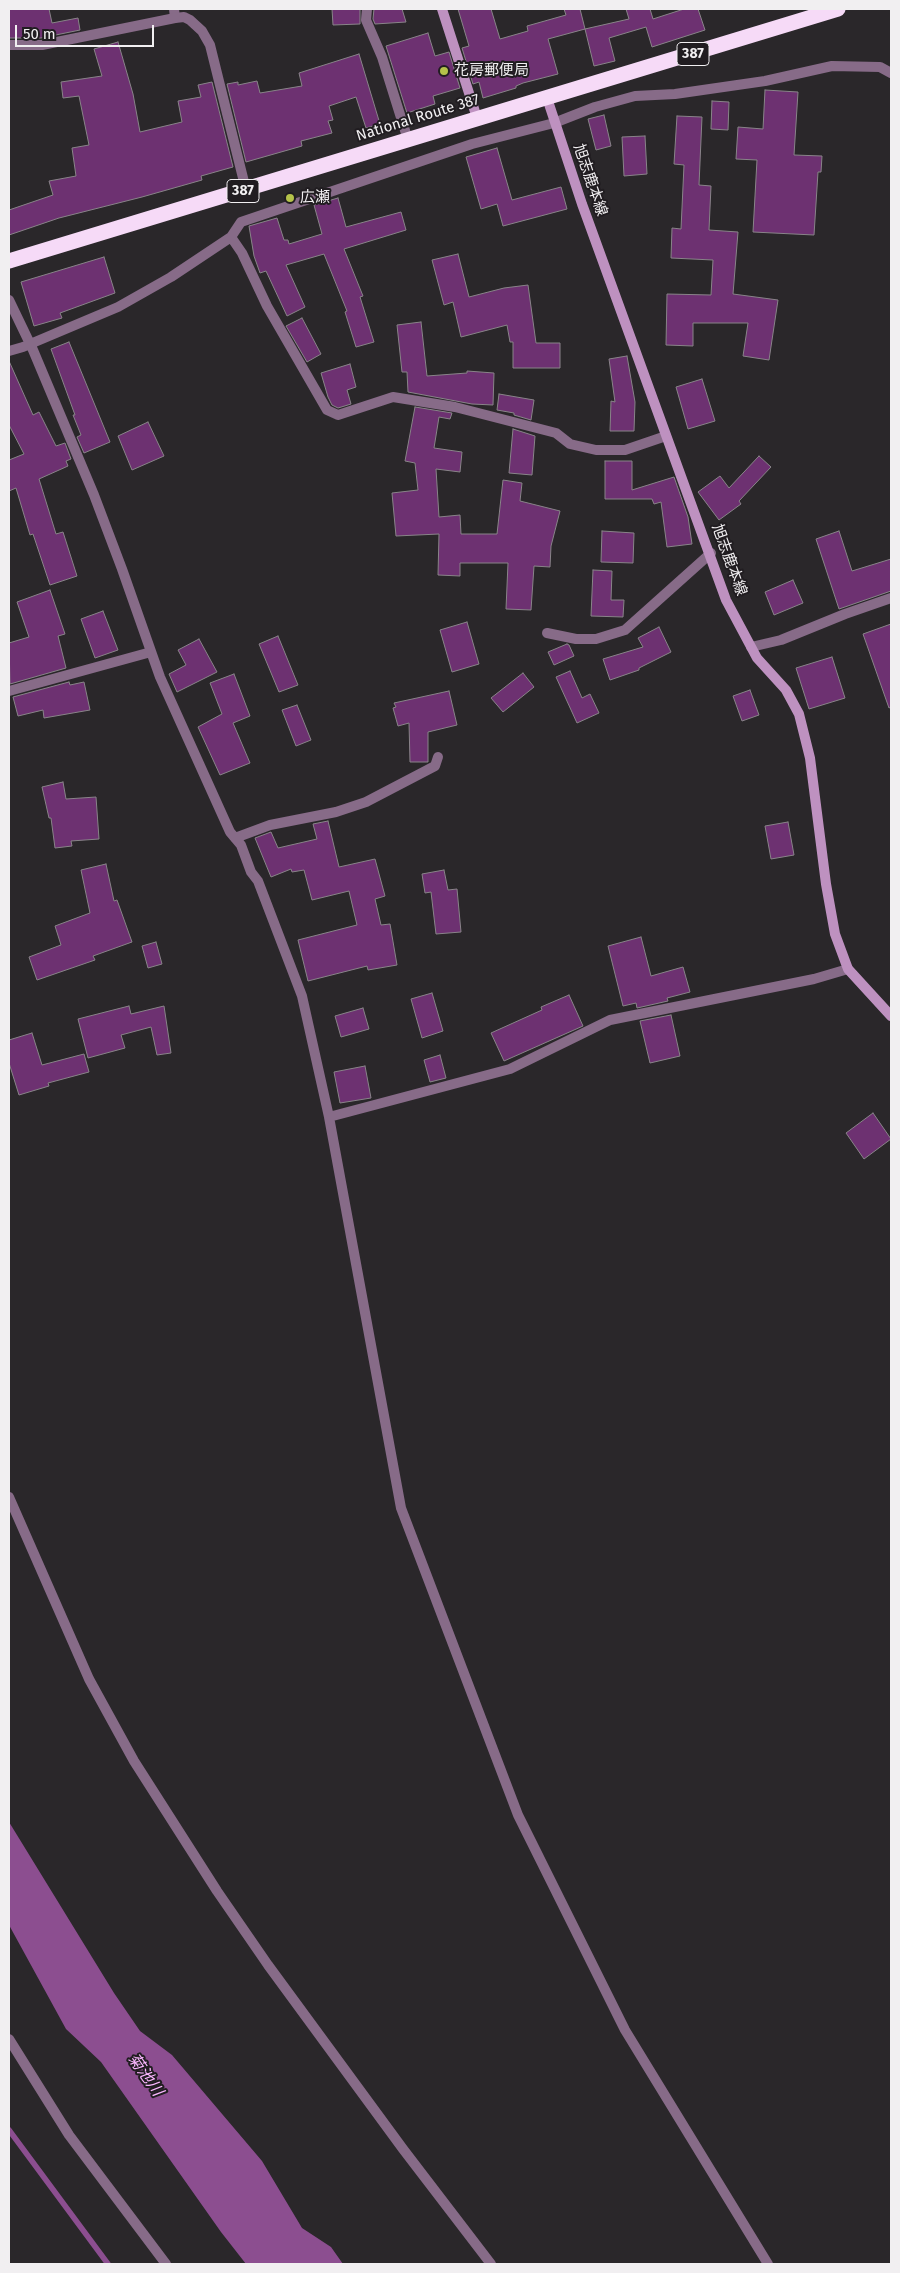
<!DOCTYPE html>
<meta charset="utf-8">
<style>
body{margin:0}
#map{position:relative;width:900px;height:2273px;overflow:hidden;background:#2a272a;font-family:"Fira Sans",sans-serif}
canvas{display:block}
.frame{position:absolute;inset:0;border:10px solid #f1eff1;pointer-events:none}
.scale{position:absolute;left:15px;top:25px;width:139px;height:22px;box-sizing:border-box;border:2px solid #f1eff1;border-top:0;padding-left:6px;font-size:15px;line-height:18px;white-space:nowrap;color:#f1eff1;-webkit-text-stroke:4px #211d21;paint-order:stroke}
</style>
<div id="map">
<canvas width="900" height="2273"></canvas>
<div class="frame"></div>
<div class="scale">50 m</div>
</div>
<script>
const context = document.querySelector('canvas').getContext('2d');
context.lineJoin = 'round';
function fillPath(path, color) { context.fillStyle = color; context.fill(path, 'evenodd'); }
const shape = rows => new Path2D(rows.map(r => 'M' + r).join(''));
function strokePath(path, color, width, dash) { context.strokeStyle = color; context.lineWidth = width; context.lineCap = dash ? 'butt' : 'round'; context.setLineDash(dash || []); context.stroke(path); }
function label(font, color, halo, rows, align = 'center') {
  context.font = font + ' "Fira Sans","Noto Sans JP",sans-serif'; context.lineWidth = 4; context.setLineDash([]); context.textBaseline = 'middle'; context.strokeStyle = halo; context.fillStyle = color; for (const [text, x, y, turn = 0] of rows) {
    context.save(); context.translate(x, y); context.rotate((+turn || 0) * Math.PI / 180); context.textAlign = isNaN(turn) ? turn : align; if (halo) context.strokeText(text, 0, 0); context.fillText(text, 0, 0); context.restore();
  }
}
fillPath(shape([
 [9,1822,114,1993,140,2031,172,2055,262,2161,302,2228,331,2247,343,2264,246,2264,221,2232,101,2062,66,2029,9,1925]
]), '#8c4e90');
strokePath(shape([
 [9,2130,108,2264]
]), '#8c4e90', 5.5);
const building = shape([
 [9,9,49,9,52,23,78,18,80,30,41,38,9,38,9,9],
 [332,9,360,9,360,24,333,25,332,9],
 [374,9,402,9,406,22,375,24,373,19,374,9],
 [458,9,491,9,500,39,528,31,527,26,566,15,564,9,580,9,585,29,548,39,558,74,523,83,516,86,516,88,483,98,479,82,473,84,462,48,469,46,458,9],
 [626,9,650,9,653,19,684,9,698,9,705,30,652,47,646,27,609,38,615,61,594,66,585,29,629,19,626,9],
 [428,33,435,56,449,52,460,88,433,96,435,104,407,113,386,46,428,33],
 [118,42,133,94,140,132,182,122,178,101,201,97,198,85,212,82,233,167,201,176,202,180,142,197,59,218,9,235,9,210,53,195,49,181,76,176,72,148,89,145,79,96,63,98,61,82,102,76,94,49,118,42],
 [359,54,380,124,366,128,356,97,329,106,333,120,328,121,332,133,301,141,302,146,246,162,227,84,238,82,238,85,257,81,260,93,302,86,299,73,359,54],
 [765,90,798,92,794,155,822,156,821,172,818,172,814,235,753,232,757,160,736,159,738,127,763,129,765,90],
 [712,101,729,102,728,130,711,129,712,101],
 [604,115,611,146,596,150,588,119,604,115],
 [677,116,702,117,699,185,711,186,709,230,738,232,733,294,778,300,769,360,743,356,748,323,693,323,693,346,666,345,667,294,711,295,713,260,671,258,672,228,681,229,684,165,674,164,677,116],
 [645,136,647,174,624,176,622,137,645,136],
 [497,148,512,200,561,187,567,209,503,226,497,204,481,209,466,157,497,148],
 [338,198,346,227,401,212,406,230,344,249,363,296,360,297,374,342,356,347,345,312,347,311,324,254,286,265,305,307,287,316,266,271,260,273,254,256,249,226,277,218,284,240,288,240,289,244,322,234,314,205,338,198],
 [458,254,469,297,504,288,528,285,536,343,560,343,560,368,513,368,513,342,510,342,507,325,461,337,453,302,444,305,432,260,458,254],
 [104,257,115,293,60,313,62,318,34,326,21,282,104,257],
 [302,318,321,354,307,362,286,326,302,318],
 [421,322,427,376,467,373,467,371,494,373,493,405,472,404,408,392,407,372,402,372,397,325,421,322],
 [69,342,110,442,84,453,77,437,81,435,73,415,75,415,51,349,69,342],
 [627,356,635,402,634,431,610,431,611,401,615,402,609,359,627,356],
 [9,361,33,415,39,412,56,446,65,443,71,459,66,461,68,466,39,479,56,534,63,532,77,576,50,585,33,534,30,535,16,488,9,491,9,460,24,454,9,425,9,361],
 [350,364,356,387,347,390,351,404,338,408,332,405,328,397,321,373,350,364],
 [702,379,715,421,688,429,676,387,702,379],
 [499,394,534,400,531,420,514,415,514,413,497,410,499,394],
 [415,407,452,413,450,419,439,417,434,448,462,452,460,472,436,469,439,517,460,515,461,534,497,534,503,480,522,483,520,501,560,511,551,546,550,567,534,566,531,610,506,609,508,563,460,563,460,576,438,575,439,534,396,536,392,493,418,490,415,463,405,461,415,407],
 [148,422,164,456,132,470,118,436,148,422],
 [513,429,535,436,532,475,509,473,513,429],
 [759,456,771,467,739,501,741,504,719,520,698,492,720,476,729,488,759,456],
 [605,461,632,461,632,490,674,477,688,517,692,544,667,547,661,502,654,504,652,499,605,499,605,461],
 [602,531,634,533,633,563,601,562,602,531],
 [839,531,852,571,891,559,891,591,839,609,816,539,839,531],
 [593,570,612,571,611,600,624,600,623,617,591,616,593,570],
 [793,580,803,603,774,615,765,592,793,580],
 [50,590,65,634,58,636,66,668,10,684,9,643,29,637,17,602,50,590],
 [103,611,118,650,95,658,81,619,103,611],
 [467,622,479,664,452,672,440,630,467,622],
 [891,624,891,707,889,708,863,634,891,624],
 [659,627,671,652,639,668,639,670,610,680,603,659,643,647,638,638,659,627],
 [278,636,298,685,279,692,259,644,278,636],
 [199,639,217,672,177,692,169,674,186,665,178,650,199,639],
 [567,644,569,645,574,656,554,665,548,652,567,644],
 [832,657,845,698,809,709,796,668,832,657],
 [570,671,582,698,590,694,599,713,577,723,556,677,570,671],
 [523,673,534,687,503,712,491,698,523,673],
 [234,674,250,716,233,723,250,763,220,775,198,727,222,714,210,683,234,674],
 [69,682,70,685,84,682,90,710,44,718,43,710,18,716,13,697,69,682],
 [750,690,759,715,742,721,733,696,750,690],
 [449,691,457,725,428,732,428,762,410,762,409,723,398,726,393,708,396,707,394,703,449,691],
 [297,705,311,740,296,746,282,710,297,705],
 [63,782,66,799,96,797,99,839,71,841,72,846,55,848,51,818,49,818,42,787,63,782],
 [328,821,339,867,375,859,385,896,375,899,381,925,390,924,397,965,368,970,367,966,308,981,298,940,357,925,349,891,312,900,304,870,292,872,291,869,271,877,255,838,271,832,278,848,317,839,313,824,328,821],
 [788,822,794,855,771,859,765,826,788,822],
 [106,864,114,901,117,900,132,942,93,956,95,960,37,980,29,957,61,945,55,926,90,913,81,870,106,864],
 [444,870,448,890,457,889,461,932,436,934,431,892,425,893,422,874,444,870],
 [641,937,651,976,683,967,690,992,667,998,668,1001,637,1008,636,1003,623,1006,608,946,641,937],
 [156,942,162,964,148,968,142,946,156,942],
 [432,993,443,1031,422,1038,411,999,432,993],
 [569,995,583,1026,504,1061,491,1033,542,1010,541,1007,569,995],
 [129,1006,131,1014,164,1006,171,1053,157,1055,151,1027,121,1035,125,1048,88,1058,78,1019,129,1006],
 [363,1008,369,1029,341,1037,335,1016,363,1008],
 [671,1015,680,1056,650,1063,640,1021,671,1015],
 [32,1033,42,1065,84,1054,89,1072,48,1083,49,1086,19,1095,9,1063,9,1040,32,1033],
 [440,1055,446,1078,430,1082,424,1060,440,1055],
 [365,1066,371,1098,340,1103,334,1072,365,1066],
 [873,1113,891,1139,864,1159,846,1133,873,1113]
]);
fillPath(building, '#6d3171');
strokePath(building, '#898489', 1);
strokePath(shape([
 [174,9,175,18],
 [367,9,366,20,382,57,408,140]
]), '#876b88', 10);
strokePath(shape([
 [9,45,42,45,175,18,184,17,190,20,202,31,210,45,246,190],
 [231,237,242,253,267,306,327,410,338,415,393,397,455,407,556,433,570,444,596,450,625,450,666,436],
 [9,300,33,350,94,495,122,569,160,677,230,832,241,845,251,872,258,881,302,996,329,1117,510,1069,610,1020,814,979,848,969],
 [9,351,23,347,118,307,171,277,231,237,241,222,472,144,554,123,595,107,635,96,675,94,765,81,832,66,880,67,891,73],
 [547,633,576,639,596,639,625,630,711,553],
 [751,647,781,640,845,614,891,598],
 [9,691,151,652],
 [235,838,270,825,336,812,366,802,435,766,438,757],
 [329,1117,401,1508,518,1815,625,2030,768,2264],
 [9,1497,89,1679,134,1761,217,1891,268,1965,403,2149,491,2264],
 [9,2039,69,2135,166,2264]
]), '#876b88', 10);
strokePath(shape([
 [442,9,477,118],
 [547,98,582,204,726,600,757,658,786,690,799,714,810,758,826,884,835,934,848,969,891,1016]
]), '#be91c0', 10);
strokePath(shape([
 [9,261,838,9]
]), '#f6daf7', 15);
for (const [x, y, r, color] of [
 [444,71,5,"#b5c24a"],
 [290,198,5,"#b5c24a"]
]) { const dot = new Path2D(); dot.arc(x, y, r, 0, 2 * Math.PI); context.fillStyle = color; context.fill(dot); strokePath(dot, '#211d21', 2); }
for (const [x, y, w] of [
 [693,54,32],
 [243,191,32]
]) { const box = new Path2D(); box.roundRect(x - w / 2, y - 11.5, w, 23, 4); context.fillStyle = '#211d21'; context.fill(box); strokePath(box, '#f1eff1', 1); }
label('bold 14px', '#f1eff1', null, [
 ["387",693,54],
 ["387",243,191]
]);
label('15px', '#f1eff1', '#211d21', [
 ["花房郵便局",454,71],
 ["広瀬",300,198]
], 'left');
label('15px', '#f1eff1', '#211d21', [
 ["National Route 387",418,118,-17],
 ["旭志鹿本線",590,180,71],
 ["旭志鹿本線",729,560,70]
]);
label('italic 16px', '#fab6fe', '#211d21', [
 ["菊池川",145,2075,55]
]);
</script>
